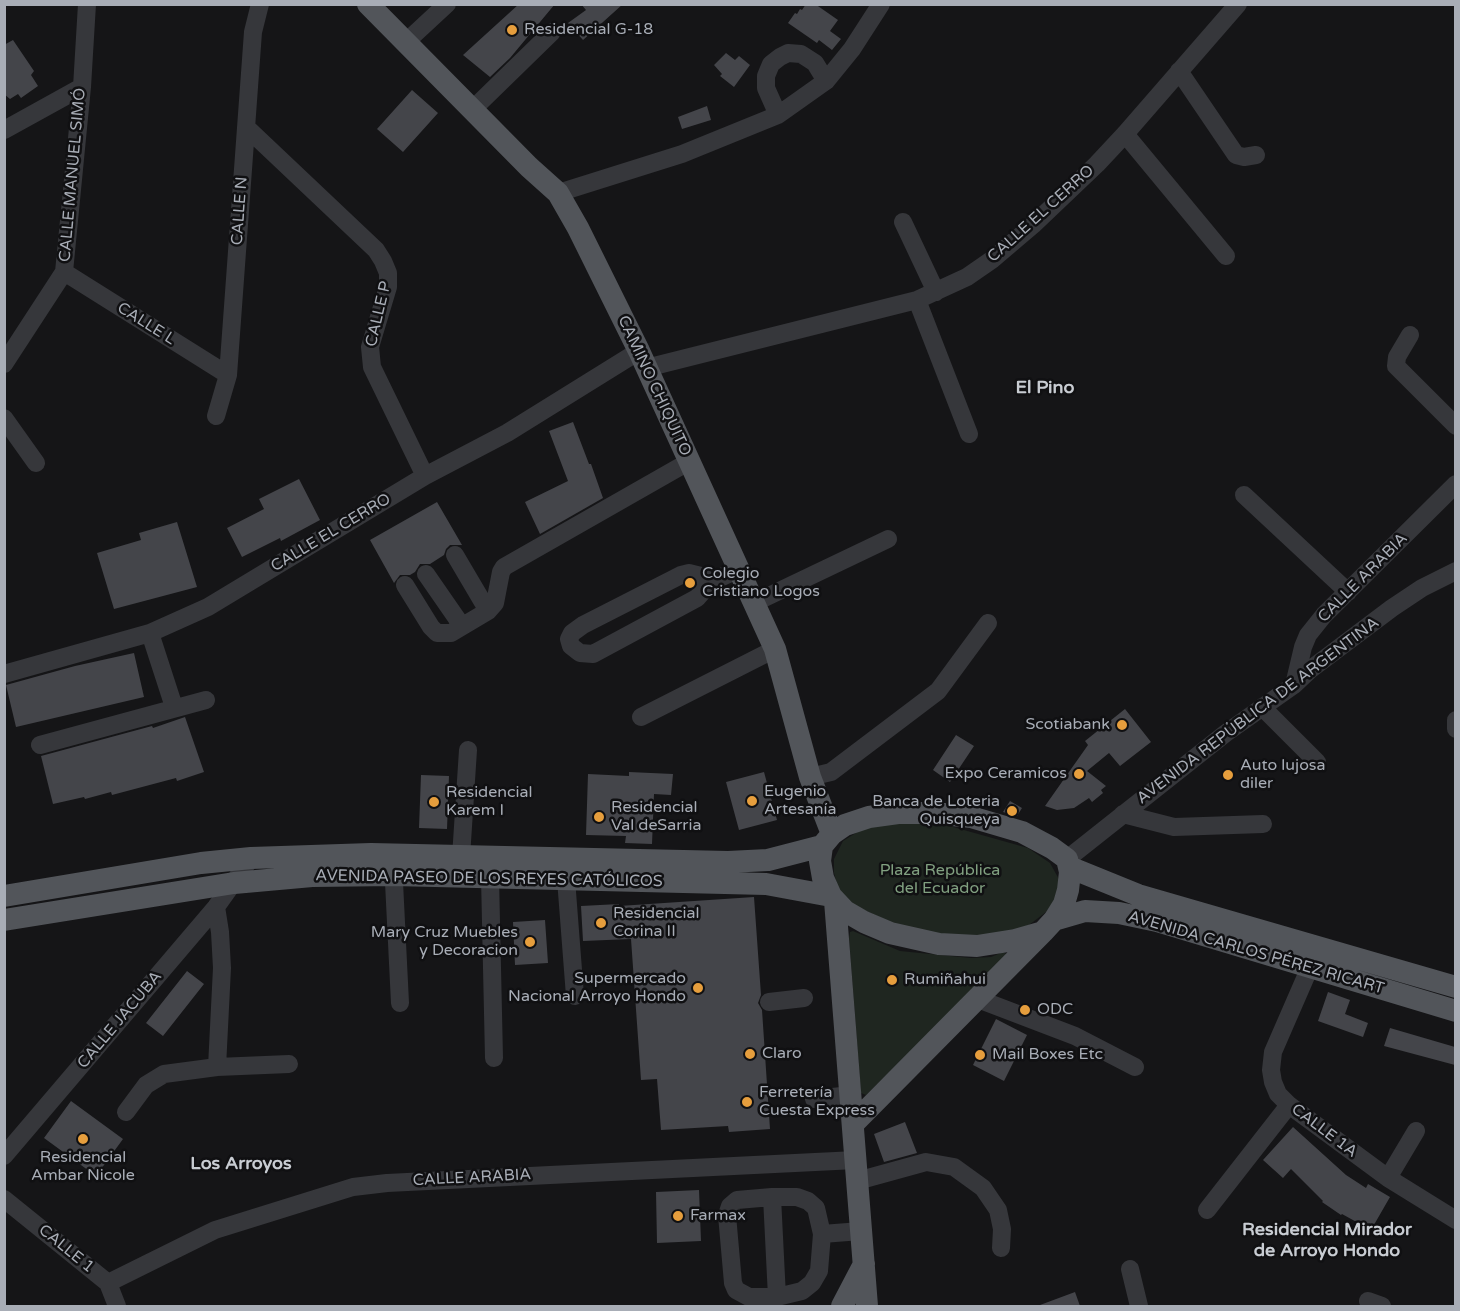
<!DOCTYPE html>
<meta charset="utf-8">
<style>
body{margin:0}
#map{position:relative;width:1460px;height:1311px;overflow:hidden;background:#151517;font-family:"Varela Round",sans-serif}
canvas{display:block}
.frame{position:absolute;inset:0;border:6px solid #a8adb6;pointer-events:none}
</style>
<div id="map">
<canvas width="1460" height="1311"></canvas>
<div class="frame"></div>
</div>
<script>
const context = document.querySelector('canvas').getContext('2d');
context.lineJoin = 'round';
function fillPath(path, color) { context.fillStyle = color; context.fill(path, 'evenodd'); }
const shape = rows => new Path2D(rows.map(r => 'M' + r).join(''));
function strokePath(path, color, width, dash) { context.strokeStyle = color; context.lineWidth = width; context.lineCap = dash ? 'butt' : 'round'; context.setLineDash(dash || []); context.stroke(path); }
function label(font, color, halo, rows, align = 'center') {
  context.font = font + ' "Varela Round",sans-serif'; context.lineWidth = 5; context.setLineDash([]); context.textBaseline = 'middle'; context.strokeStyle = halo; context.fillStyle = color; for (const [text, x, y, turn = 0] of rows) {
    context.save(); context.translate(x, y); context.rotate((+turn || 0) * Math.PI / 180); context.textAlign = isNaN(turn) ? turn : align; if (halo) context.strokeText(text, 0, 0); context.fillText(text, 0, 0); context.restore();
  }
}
fillPath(shape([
 [877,823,939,823,1028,848,1050,863,1060,881,1055,900,1046,912,1029,925,1001,936,966,938,903,928,849,903,838,888,834,873,834,859,843,841,859,831],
 [853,931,900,951,971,958,991,957,1003,952,1008,955,866,1095,861,1093,849,938,850,932]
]), '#1f2620');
fillPath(shape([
 [519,4,555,4,510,58,490,77,463,55],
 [581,4,623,4,583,40,568,23,586,10],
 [806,4,815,4,838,20,830,31,841,39,832,50,819,40,817,43,788,23,795,13,797,14,800,9,802,10],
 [13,40,34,71,31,75,38,86,21,98,18,94,10,99,4,94,4,45],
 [726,53,735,60,739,56,750,65,734,87,720,76,722,74,714,65],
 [412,90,438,113,403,152,377,129],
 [707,106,711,120,682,129,678,117],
 [573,422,589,464,591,464,603,498,540,534,525,502,568,481,549,431],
 [299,479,320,520,281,541,280,538,242,557,227,528,264,509,259,499],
 [437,502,462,545,450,545,446,549,444,555,430,564,420,564,415,572,410,575,400,575,394,583,370,540],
 [177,522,197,587,114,609,97,553,141,540,139,533],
 [134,653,144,697,16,727,6,685,75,666],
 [1125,709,1151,742,1120,766,1109,753,1087,771,1106,786,1101,790,1103,793,1092,802,1089,798,1074,808,1057,810,1045,806,1088,745,1085,741],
 [185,717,204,772,177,781,176,778,112,795,111,792,85,799,84,797,53,804,41,756,152,726,153,728],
 [956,735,974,746,950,782,933,770],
 [629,772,673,774,671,795,654,794,652,844,625,843,626,836,586,835,588,774,629,776],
 [764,772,777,820,739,830,726,782],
 [421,775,449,776,447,829,419,828],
 [1010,801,1022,808,1017,816,1003,812],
 [754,897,761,995,758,1003,762,1010,770,1129,729,1132,728,1126,661,1130,657,1079,641,1080,631,939,583,941,581,906,619,904,619,906],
 [545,920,548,963,515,965,513,922],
 [187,971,204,984,163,1036,146,1023],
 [1328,992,1350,1000,1345,1014,1368,1023,1363,1037,1318,1021],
 [996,1019,1027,1035,1004,1081,973,1065],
 [1390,1028,1455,1047,1455,1065,1384,1046],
 [71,1101,123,1139,96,1176,44,1138],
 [905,1122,917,1153,884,1162,874,1134],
 [1293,1127,1346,1175,1366,1188,1368,1184,1390,1197,1371,1230,1342,1214,1341,1215,1322,1202,1323,1201,1291,1169,1283,1178,1263,1160],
 [699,1190,701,1241,657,1243,656,1192],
 [1075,1292,1080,1306,1040,1306,1040,1305]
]), '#44454a');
strokePath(shape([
 [406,42,447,4],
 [1179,71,1236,155,1244,157,1256,155],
 [472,110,552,32],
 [778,115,766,88,766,76,771,64,780,57,788,53,801,54,815,63,826,81],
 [246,127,376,250,383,261,388,273,388,287,370,347,372,367,425,476],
 [4,130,82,87],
 [1125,134,1226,256],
 [558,193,682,154,778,115,826,81,852,49,881,4],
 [903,222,936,292],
 [64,272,228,375],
 [917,300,969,434],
 [1410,335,1397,357,1396,366,1456,426],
 [4,364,64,272,82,87,87,4],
 [646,368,917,300,967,277,993,259,1033,225,1097,164,1125,134,1238,4],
 [216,416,228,375,253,32,260,4],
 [4,418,36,463],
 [1244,495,1348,592],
 [455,555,488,611],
 [426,574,462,626],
 [711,582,701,576,689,573,681,575,583,625,572,633,569,639,571,646,580,653,593,654,697,598,711,582,739,569],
 [405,585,431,627,437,633,451,633,488,611,495,603,501,572,504,567,690,461],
 [754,603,888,539],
 [150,633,174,707],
 [4,674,150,633,208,607,425,476,507,433,639,351],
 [1294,685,1303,647,1308,635,1324,615,1456,484],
 [1262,707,1317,762],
 [641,717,775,649],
 [1456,720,1456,729],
 [40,745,206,700],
 [810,777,831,772,938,691,988,623],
 [1123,814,1174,827,1263,824],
 [461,857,468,750],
 [1067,859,1226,733,1294,685,1311,669,1392,608,1422,588,1456,571],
 [393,862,400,1003],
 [490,877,494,1058],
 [566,879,575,996],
 [216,907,220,932,222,968,217,1067],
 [1310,967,1273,1052,1271,1070,1273,1082,1278,1094,1289,1105,1388,1178,1456,1220],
 [978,999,1075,1036,1135,1067],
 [769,1002,804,998],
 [814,1099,851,1095],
 [126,1112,146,1085,164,1074,217,1067,289,1064],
 [4,1156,216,907,251,858],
 [1388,1178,1416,1131],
 [857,1181,926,1162,954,1167,983,1188,998,1210,1002,1229,1001,1248],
 [772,1197,797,1197,808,1201,816,1208,822,1234,819,1271,812,1283,802,1291,777,1297,749,1297,736,1290,733,1283,727,1215,730,1206,737,1200,772,1197],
 [772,1197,777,1297],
 [4,1199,108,1283,117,1306],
 [1207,1210,1289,1105],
 [822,1234,861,1231],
 [1130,1269,1139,1306],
 [108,1283,215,1230,353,1187,387,1183,856,1160],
 [1368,1301,1382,1306]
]), '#36373b', 18);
strokePath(shape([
 [368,4,529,167,558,193,578,228,639,351,775,649,810,777,832,834],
 [898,813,934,813,971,817,1022,832,1052,848,1067,859,1070,872,1068,890,1064,904,1054,920,1043,932,1015,940,977,946,939,944,890,933,864,922,845,911,831,896,823,878,820,861,822,846,832,834,845,825,869,817,898,813],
 [1069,867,1138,895,1456,987],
 [4,896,201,863,251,858,371,854,728,862,768,860,822,846],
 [835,901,867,1306],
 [4,920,234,883,312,876,394,875,766,884,831,896],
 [1054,920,1085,911,1119,913,1157,921,1456,1011],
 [853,1124,1042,933],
 [842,1306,864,1264]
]), '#52555a', 22);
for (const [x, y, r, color] of [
 [512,30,6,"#e69e3d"],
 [690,583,6,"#e69e3d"],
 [1122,725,6,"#e69e3d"],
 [1079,774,6,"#e69e3d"],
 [1228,775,6,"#e69e3d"],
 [752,801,6,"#e69e3d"],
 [434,802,6,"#e69e3d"],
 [1012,811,6,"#e69e3d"],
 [599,817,6,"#e69e3d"],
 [601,923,6,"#e69e3d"],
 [530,942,6,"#e69e3d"],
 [892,980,6,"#e69e3d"],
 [698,988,6,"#e69e3d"],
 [1025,1010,6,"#e69e3d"],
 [750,1054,6,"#e69e3d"],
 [980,1055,6,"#e69e3d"],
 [747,1102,6,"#e69e3d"],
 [83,1139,6,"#e69e3d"],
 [678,1216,6,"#e69e3d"]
]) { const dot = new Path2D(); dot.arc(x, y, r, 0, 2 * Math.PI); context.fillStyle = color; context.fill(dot); strokePath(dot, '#101012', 2); }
label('16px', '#a8adb6', '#101012', [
 ["Residencial G-18",524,30],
 ["Colegio",702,574],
 ["Cristiano Logos",702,592],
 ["Scotiabank",1110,725,"right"],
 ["Auto lujosa",1240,766],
 ["diler",1240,784],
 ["Expo Ceramicos",1067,774,"right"],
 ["Eugenio",764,792],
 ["Artesanía",764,810],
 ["Residencial",446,793],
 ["Karem I",446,811],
 ["Banca de Loteria",1000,802,"right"],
 ["Quisqueya",1000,820,"right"],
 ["Residencial",611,808],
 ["Val deSarria",611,826],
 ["Residencial",613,914],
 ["Corina II",613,932],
 ["Mary Cruz Muebles",518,933,"right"],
 ["y Decoracion",518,951,"right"],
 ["Supermercado",686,979,"right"],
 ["Nacional Arroyo Hondo",686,997,"right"],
 ["Rumiñahui",904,980],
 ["ODC",1037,1010],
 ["Claro",762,1054],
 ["Mail Boxes Etc",992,1055],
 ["Ferretería",759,1093],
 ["Cuesta Express",759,1111],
 ["Residencial",83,1158,"center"],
 ["Ambar Nicole",83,1176,"center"],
 ["Farmax",690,1216]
], 'left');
label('16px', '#a8adb6', '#101012', [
 ["CALLE MANUEL SIMÓ",73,175,-85],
 ["CALLE N",240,211,-86],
 ["CALLE EL CERRO",1041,214,-42],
 ["CALLE P",379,314,-77],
 ["CALLE L",146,324,32],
 ["CAMINO CHIQUITO",654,386,65],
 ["CALLE EL CERRO",331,533,-31],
 ["CALLE ARABIA",1363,578,-45],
 ["AVENIDA REPÚBLICA DE ARGENTINA",1258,711,-37],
 ["AVENIDA PASEO DE LOS REYES CATÓLICOS",489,879,1],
 ["AVENIDA CARLOS PÉREZ RICART",1256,953,16],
 ["CALLE JACUBA",120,1020,-50],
 ["CALLE 1A",1324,1131,37],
 ["CALLE ARABIA",472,1178,-3],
 ["CALLE 1",66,1249,39]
]);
label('16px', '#81a080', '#101012', [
 ["Plaza República",940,871],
 ["del Ecuador",940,889]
]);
label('bold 18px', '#c8ccd2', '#101012', [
 ["El Pino",1045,388],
 ["Los Arroyos",241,1164],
 ["Residencial Mirador",1327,1230],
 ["de Arroyo Hondo",1327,1251]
]);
</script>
